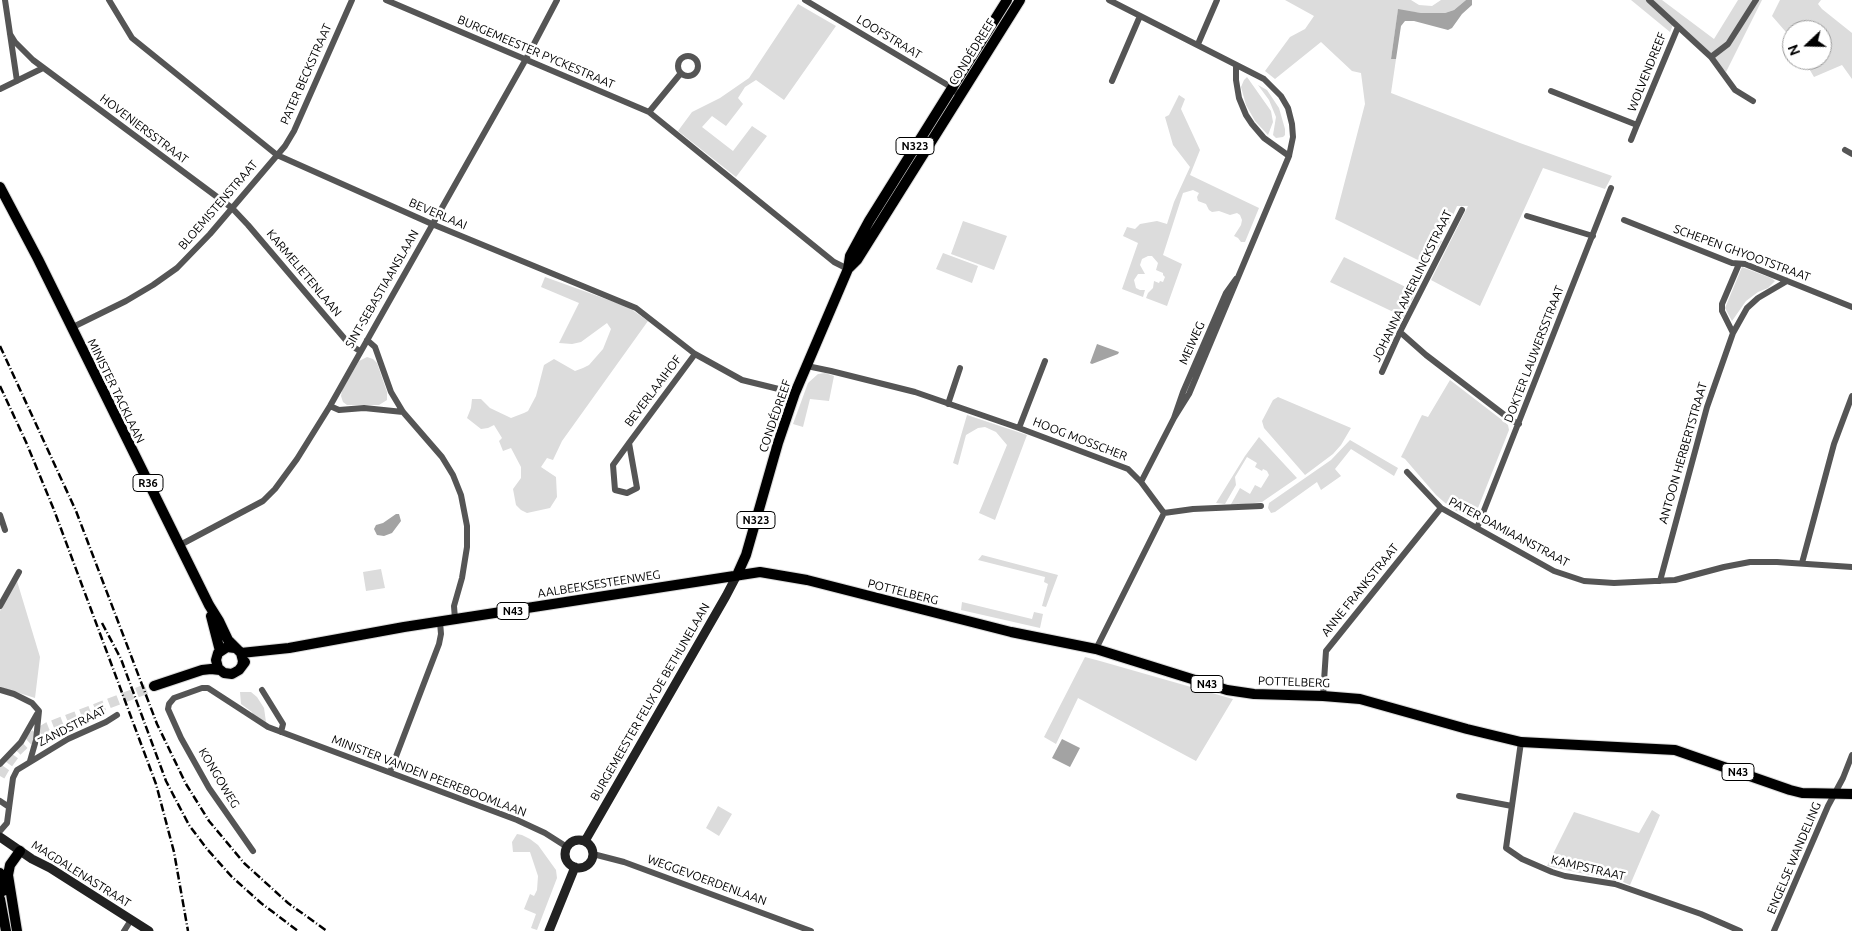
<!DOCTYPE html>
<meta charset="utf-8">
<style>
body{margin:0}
#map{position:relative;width:1852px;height:931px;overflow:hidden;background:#fff;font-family:Ubuntu,sans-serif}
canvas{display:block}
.north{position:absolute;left:1782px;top:20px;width:50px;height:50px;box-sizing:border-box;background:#fff;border:1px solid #999;border-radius:50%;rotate:249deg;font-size:14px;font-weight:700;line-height:20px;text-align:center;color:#000}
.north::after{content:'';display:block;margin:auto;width:18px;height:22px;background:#000;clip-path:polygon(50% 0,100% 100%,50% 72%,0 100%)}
</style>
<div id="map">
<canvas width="1852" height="931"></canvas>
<div class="north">N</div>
</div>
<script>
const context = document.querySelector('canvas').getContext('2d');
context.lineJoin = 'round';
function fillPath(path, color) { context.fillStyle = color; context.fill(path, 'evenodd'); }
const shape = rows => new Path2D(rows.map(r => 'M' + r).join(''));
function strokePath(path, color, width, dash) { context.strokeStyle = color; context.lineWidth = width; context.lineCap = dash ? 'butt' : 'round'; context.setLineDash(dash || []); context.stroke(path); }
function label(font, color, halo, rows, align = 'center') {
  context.font = font + ' Ubuntu,sans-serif'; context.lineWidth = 5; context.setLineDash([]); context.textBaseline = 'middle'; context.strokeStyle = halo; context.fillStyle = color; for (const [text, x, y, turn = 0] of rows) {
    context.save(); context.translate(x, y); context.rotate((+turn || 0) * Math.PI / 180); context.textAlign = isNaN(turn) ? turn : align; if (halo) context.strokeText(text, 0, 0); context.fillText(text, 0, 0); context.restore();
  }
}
fillPath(shape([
 [1285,0,1411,0,1419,5,1432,6,1441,0,1466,0,1454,10,1445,13,1421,13,1398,10,1391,59,1396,59,1391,93,1520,143,1612,176,1605,189,1543,168,1480,306,1431,280,1468,206,1457,206,1447,229,1440,227,1435,237,1442,241,1428,265,1335,219,1365,104,1361,73,1352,71,1321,42,1275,79,1265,71,1290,37,1305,29,1314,16],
 [1631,0,1662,0,1714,39,1738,0,1762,0,1726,72,1675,20,1670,32],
 [1780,0,1821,0,1818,4,1822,9,1852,33,1852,79,1842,65,1814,77,1804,60,1822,60,1822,30,1792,30,1792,39,1772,16],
 [798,4,836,26,784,100,756,80,745,87,738,98,743,104,726,126,712,116,702,127,733,151,752,126,767,136,736,177,678,131,692,112,720,98,749,78],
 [1247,77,1271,111,1273,122,1268,135,1255,121,1246,105,1241,87,1244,80],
 [1258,85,1267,90,1279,108,1285,129,1285,135,1283,137,1276,138,1273,135,1276,117,1269,100],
 [1179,95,1185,99,1181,109,1200,150,1190,175,1259,208,1245,242,1241,242,1238,238,1234,236,1241,225,1242,220,1240,215,1237,213,1230,215,1219,211,1212,212,1209,210,1206,204,1198,201,1197,197,1199,193,1193,190,1183,193,1163,255,1182,264,1167,306,1146,298,1148,293,1153,288,1154,281,1159,283,1160,281,1163,282,1165,277,1163,275,1163,273,1156,270,1158,263,1152,256,1148,256,1142,259,1140,265,1145,274,1138,274,1134,280,1136,288,1140,290,1145,290,1143,297,1122,289,1138,243,1123,236,1127,227,1135,229,1140,224,1157,221,1167,224,1174,202,1190,167,1173,145,1165,117,1169,115],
 [963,221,1007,236,994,270,951,254],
 [943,253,978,266,972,283,936,269],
 [1344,257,1416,292,1404,317,1330,282],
 [1742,267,1771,278,1775,281,1768,288,1758,292,1746,301,1732,321,1725,308],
 [545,277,628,307,648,321,562,441,553,460,547,458,541,467,556,477,557,497,550,508,527,513,521,510,516,505,513,489,521,478,521,467,511,448,503,451,499,441,502,438,494,425,488,428,481,429,467,418,471,408,472,399,481,399,490,408,511,418,524,413,528,411,536,396,544,365,554,359,575,371,583,368,589,365,603,349,611,329,607,323,581,342,572,344,559,343,579,303,541,287],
 [367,357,373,359,377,363,387,392,387,400,379,405,347,405,343,402,341,396,342,390,359,361],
 [825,373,834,376,829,401,810,399,803,427,793,424,808,383,818,374],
 [1450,380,1502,420,1508,425,1509,430,1476,513,1469,518,1451,508,1436,495,1405,459,1401,457,1422,415,1428,417],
 [1278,397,1351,428,1341,445,1333,454,1305,475,1264,428,1262,421,1273,400],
 [967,415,1027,435,995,520,979,513,1007,445,996,432,985,427,978,428,966,435,958,465,953,463],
 [1259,437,1297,478,1262,502,1230,506,1240,488,1250,494,1255,485,1261,488,1269,475,1267,471,1263,469,1262,471,1255,467,1257,463,1247,457,1235,477,1236,485,1225,504,1216,503,1245,456],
 [1350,440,1398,468,1394,476,1351,449,1335,469,1341,476,1321,490,1317,482,1275,512,1271,513,1268,508,1269,503,1331,460],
 [982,555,1058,575,1046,607,1042,606,1048,584,1044,582,1045,577,978,560],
 [381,569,385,588,366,591,363,572],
 [17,581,40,657,35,698,0,687,0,611],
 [962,602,1032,619,1034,612,1043,614,1040,628,961,610],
 [1085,657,1100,661,1233,699,1196,761,1078,698,1056,744,1044,737],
 [240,692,251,692,257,697,264,708,266,722,253,715,252,712,241,704],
 [718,806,732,814,719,836,706,828],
 [1652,810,1660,815,1630,885,1623,882,1547,866,1574,812,1639,833],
 [517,834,522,835,530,839,538,845,556,870,557,878,537,930,531,928,536,914,524,909,530,894,534,896,537,890,538,876,530,852,513,852,512,842]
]), '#dcdcdc');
fillPath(shape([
 [1466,0,1472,0,1472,5,1462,14,1452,28,1448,30,1414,21,1405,21,1401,26,1396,59,1391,59,1398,9,1421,13,1445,13,1454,10],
 [1097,344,1119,352,1118,354,1092,364,1090,363],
 [396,514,399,514,401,521,392,533,384,536,377,535,374,529,376,525,383,523],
 [1062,739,1080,748,1070,767,1052,758]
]), '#a3a3a3');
strokePath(shape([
 [0,776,4,769,17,751,33,736,48,727,154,686]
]), '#d9d9d9', 10, [10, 5]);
const primary = shape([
 [0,187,38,259,209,605,219,621,228,640,241,653,243,661,242,666],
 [848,269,857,260,1020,0],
 [737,575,746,555,778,443,795,393,848,269,850,256,869,221,1007,0],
 [211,616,220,651],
 [235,648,227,647,218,653,216,660,218,668,224,673,232,674,239,670,245,662],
 [241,653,289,648,404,627,760,572,807,580,1011,632,1096,649,1227,690,1254,694,1323,696,1360,699,1467,729,1521,742,1675,750,1790,790,1802,793,1852,794],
 [154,686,202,670,211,669,220,670],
 [0,873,3,891],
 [0,899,6,931],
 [17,931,8,875,10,865,20,851]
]);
strokePath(primary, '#dbdbdb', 12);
strokePath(shape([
 [5,0,17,81],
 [109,0,132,38,277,155,432,224,636,308,695,354,742,380,795,393],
 [386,0,649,112,834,262,848,269],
 [805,0,951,87,960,96],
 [1109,0,1264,79,1281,96,1288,108,1292,124,1293,137,1289,156,1189,394,1174,418,1183,392,1226,293,1236,279],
 [1649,0,1711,57,1735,90,1753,101],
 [10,34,15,42,33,60,232,208,248,225,350,345,360,351],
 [1198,44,1217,0],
 '678 66a10 10 0 1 1 20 0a10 10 0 1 1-20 0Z',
 [1711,57,1728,44,1756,0],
 [1236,65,1236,80,1239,98,1246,115,1252,124,1264,138,1289,156],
 [1112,81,1140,16],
 [0,89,43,68],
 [1551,91,1637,125,1631,140],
 [649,112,681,73],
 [1637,125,1678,27],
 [1845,150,1852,154],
 [1527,216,1593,236],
 [1624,220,1732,263,1745,264,1852,307],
 [71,328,126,301,153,285,177,268,210,234,285,146,294,131,352,0],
 [1400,332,1426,355,1511,420,1519,424],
 [1733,333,1722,311,1722,304,1739,264],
 [367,340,375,347,391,392,403,412,442,457,453,475,461,495,467,526,467,547,462,578,454,606,455,619],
 [807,366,831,371,915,392,1019,428,1128,469,1141,482,1164,513],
 [1382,372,1400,332,1462,210],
 [948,404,960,368],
 [330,406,339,410,364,408,403,412],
 [1019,428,1045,361],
 [629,443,637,488,627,493,615,490,613,465,629,443,695,354],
 [1407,472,1441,508,1554,571,1584,581,1614,583,1675,580,1724,567,1750,562,1777,562,1852,567],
 [1141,482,1174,418],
 [1164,513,1193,509,1261,506],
 [0,515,5,530],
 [1477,528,1611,188],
 [180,545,263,501,275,489,297,459,330,406,526,59,557,0],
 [1802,563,1834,444,1852,396],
 [1660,581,1707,407,1733,333,1747,308,1758,298,1787,281],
 [0,606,19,572],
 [1096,649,1164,513],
 [0,690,14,694,32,703,39,711,36,740,30,761],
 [262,690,283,724,281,732],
 [1323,696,1326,651,1441,508],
 [1521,742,1506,848,1522,859,1552,872,1565,876,1615,884,1701,914,1740,931],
 [0,764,21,742,37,714],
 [390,772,439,644,441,634,440,622],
 [1459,796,1512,806],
 [0,801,9,807],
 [0,831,7,823,13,778,17,770,68,739,106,722,117,715],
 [253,851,209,788,181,738,168,709,169,704,174,698,202,688,208,688,268,727,517,820,545,833,567,847],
 [593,854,624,862,811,931],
 [124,931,131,920],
 [1774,931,1828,806,1843,778,1852,755]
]), '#555', 6);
strokePath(shape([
 [0,837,32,859,50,868,149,931],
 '565 854a14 14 0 1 1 28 0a14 14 0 1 1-28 0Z',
 [585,841,726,596,737,575],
 [549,931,575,867]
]), '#222', 9);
strokePath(primary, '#000', 10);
strokePath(shape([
 [0,346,76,511,157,724,186,784,209,821,244,863,288,903,327,931],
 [0,386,26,442,54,510,156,784,174,852,188,931],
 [102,623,121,659,166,781,189,825,207,849,232,877,261,903,298,931]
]), '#000', 2.5, [8, 2.5, 1, 2.5]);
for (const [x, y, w] of [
 [915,146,38],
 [148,483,30],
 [756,520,38],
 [513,611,32],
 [1207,684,32],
 [1738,772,32]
]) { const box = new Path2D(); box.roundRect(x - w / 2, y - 8.5, w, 17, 4); context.fillStyle = '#fff'; context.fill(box); strokePath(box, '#000', 1); }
label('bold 11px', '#000', null, [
 ["N323",915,146],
 ["R36",148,483],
 ["N323",756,520],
 ["N43",513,611],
 ["N43",1207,684],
 ["N43",1738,772]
]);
label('12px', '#000', '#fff', [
 ["LOOFSTRAAT",889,37,31],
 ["BURGEMEESTER PYCKESTRAAT",536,52,23],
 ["CONDÉDREEF",972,52,-58],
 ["WOLVENDREEF",1647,72,-68],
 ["PATER BECKSTRAAT",306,74,-66],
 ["HOVENIERSSTRAAT",144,129,37],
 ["BLOEMISTENSTRAAT",218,205,-49],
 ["BEVERLAAI",438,214,23],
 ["SCHEPEN GHYOOTSTRAAT",1742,253,20],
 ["KARMELIETENLAAN",304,273,50],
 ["JOHANNA AMERLINCKSTRAAT",1412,286,-64],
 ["SINT-SEBASTIAANSLAAN",382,289,-60],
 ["MEIWEG",1192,343,-66],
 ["DOKTER LAUWERSSTRAAT",1534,354,-69],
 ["MINISTER TACKLAAN",116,391,64],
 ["BEVERLAAIHOF",653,391,-53],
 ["CONDÉDREEF",775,416,-71],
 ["HOOG MOSSCHER",1080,439,21],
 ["ANTOON HERBERTSTRAAT",1683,453,-74],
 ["PATER DAMIAANSTRAAT",1509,532,28],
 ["AALBEEKSESTEENWEG",599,584,-9],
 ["ANNE FRANKSTRAAT",1360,590,-51],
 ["POTTELBERG",903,592,14],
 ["POTTELBERG",1294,682,2],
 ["BURGEMEESTER FELIX DE BETHUNELAAN",650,702,-60],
 ["ZANDSTRAAT",72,726,-27],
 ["MINISTER VANDEN PEEREBOOMLAAN",429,776,21],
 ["KONGOWEG",219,778,59],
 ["ENGELSE WANDELING",1794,858,-67],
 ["KAMPSTRAAT",1588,868,13],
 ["MAGDALENASTRAAT",81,874,32],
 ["WEGGEVOERDENLAAN",707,880,20]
]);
</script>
